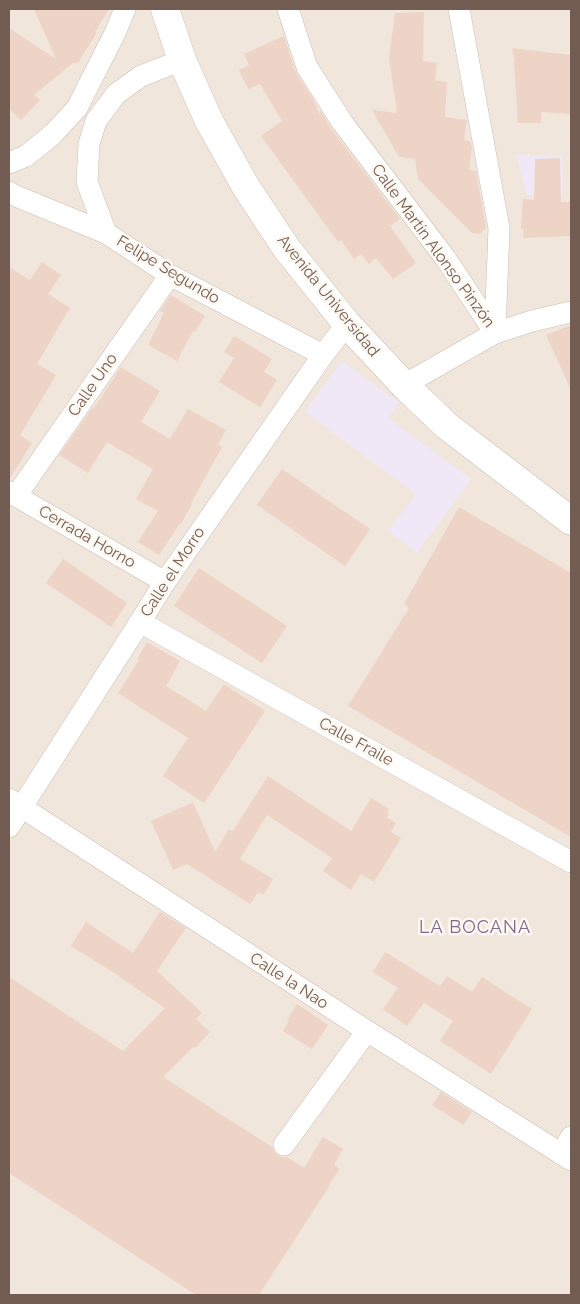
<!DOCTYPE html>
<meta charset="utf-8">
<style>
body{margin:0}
#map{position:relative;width:580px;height:1304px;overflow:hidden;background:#faf4ec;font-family:Raleway,sans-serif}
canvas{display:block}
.frame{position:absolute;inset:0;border:10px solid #735c51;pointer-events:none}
</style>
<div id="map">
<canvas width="580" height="1304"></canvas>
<div class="frame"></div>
</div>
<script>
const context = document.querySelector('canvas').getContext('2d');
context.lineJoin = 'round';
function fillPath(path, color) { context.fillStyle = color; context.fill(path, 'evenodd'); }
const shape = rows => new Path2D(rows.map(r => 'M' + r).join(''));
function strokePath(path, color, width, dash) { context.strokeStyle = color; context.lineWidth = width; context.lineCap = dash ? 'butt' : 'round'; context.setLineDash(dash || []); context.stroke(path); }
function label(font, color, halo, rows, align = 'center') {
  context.font = font + ' Raleway,sans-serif'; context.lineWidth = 5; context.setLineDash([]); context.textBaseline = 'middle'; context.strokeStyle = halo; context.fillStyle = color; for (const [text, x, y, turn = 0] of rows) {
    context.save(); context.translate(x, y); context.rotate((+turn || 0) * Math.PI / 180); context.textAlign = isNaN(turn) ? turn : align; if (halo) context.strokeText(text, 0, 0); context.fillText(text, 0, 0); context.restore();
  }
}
fillPath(shape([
 [9,9,571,9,571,1295,9,1295]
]), '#f1e6db');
fillPath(shape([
 [516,155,562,155,563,196,527,195],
 [342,361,399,402,388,418,471,479,417,553,388,531,416,494,305,412]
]), '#f1e8f7');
fillPath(shape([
 [34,9,109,9,95,32,96,34,78,63,73,63,34,95,40,100,21,120,9,109,9,28,56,59],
 [424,12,423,61,437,63,435,80,447,82,445,117,467,120,464,140,470,141,472,147,469,170,476,171,486,228,480,234,472,233,418,179,415,159,399,157,372,110,397,113,389,58,395,13],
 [284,36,295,71,314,101,320,115,320,110,332,130,400,219,390,226,416,263,393,279,376,258,369,264,361,254,354,259,341,240,338,242,261,136,282,121,260,84,248,89,239,70,249,65,244,54],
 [512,48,571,55,571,114,541,112,541,123,518,123,514,62,515,62],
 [560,158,561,202,571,202,571,236,523,238,524,229,521,229,523,199,534,200,535,159],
 [42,262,61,275,48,294,70,308,37,364,56,375,20,435,32,443,9,480,9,267,30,280],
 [171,295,205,316,195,332,193,331,177,361,148,345,164,313,160,311],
 [571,325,571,390,546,335],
 [234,336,272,359,264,372,277,380,260,407,219,382,234,358,224,352],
 [121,367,160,391,141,422,170,439,188,409,226,430,218,444,222,447,191,503,192,504,181,524,180,523,159,555,138,542,158,511,136,499,153,469,107,442,88,473,59,455,93,407,94,408],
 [282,469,370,529,345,566,257,505],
 [459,507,571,573,571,837,348,706,409,608,404,604],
 [63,559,127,603,111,627,46,583],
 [199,568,287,626,262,663,174,606],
 [147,642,180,661,166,686,206,711,224,684,265,711,204,803,163,776,188,738,118,693,139,660,137,659],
 [268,776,351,831,371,798,389,809,387,813,389,814,387,818,396,823,391,832,401,838,374,882,361,874,351,890,323,871,332,858,267,815,240,859,273,879,263,895,258,892,250,904,187,864,173,870,151,821,193,802,215,852,229,829,233,831],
 [160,912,186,928,157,971,202,1013,196,1019,210,1032,195,1048,193,1047,163,1077,272,1147,273,1150,277,1155,282,1157,287,1157,304,1168,323,1137,343,1149,334,1165,340,1169,329,1184,330,1185,259,1295,196,1295,9,1173,9,977,123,1051,165,1008,114,973,71,946,86,922,133,953],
 [385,952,440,986,447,976,472,992,482,977,532,1009,491,1074,440,1041,453,1021,424,1003,407,1026,383,1009,398,988,373,972],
 [297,1004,328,1025,312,1049,283,1031,289,1021,287,1020],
 [441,1092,472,1112,463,1125,432,1105]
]), '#edd4c7');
const street = shape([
 [288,9,307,67,342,122,446,259,495,333],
 [459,9,499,228,495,333],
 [9,163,26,156,53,134,77,108,115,33,125,9],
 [9,192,16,196,106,233,170,275,323,355],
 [106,233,87,182,89,144,96,121,116,94,141,76,182,60],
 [404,385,495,333,532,321,571,312],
 [9,492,165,582],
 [16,496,170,275],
 [140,622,571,862],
 [9,799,367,1031,571,1160],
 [9,827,140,622,165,582,323,355,347,324],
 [284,1145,367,1031],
 [561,1154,571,1137]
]);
const secondary = shape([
 [165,9,182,60,209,121,246,187,287,249,347,324,404,385,447,426,571,521]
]);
strokePath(street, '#ccbcb3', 22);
strokePath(secondary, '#d0beb3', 29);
strokePath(street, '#fff', 21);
strokePath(secondary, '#fff', 28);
label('16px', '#735c51', '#fdf8f2', [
 ["Calle Martín Alonso Pinzón",433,246,54],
 ["Felipe Segundo",168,270,31],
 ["Avenida Universidad",328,296,51],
 ["Calle Uno",93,385,-55],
 ["Cerrada Horno",87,537,30],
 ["Calle el Morro",173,572,-57],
 ["Calle Fraile",356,742,29],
 ["Calle la Nao",289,981,33]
]);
context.letterSpacing = '1px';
label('18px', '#80698e', '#fdf8f2', [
 ["LA BOCANA",475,928]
]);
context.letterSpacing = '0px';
</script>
